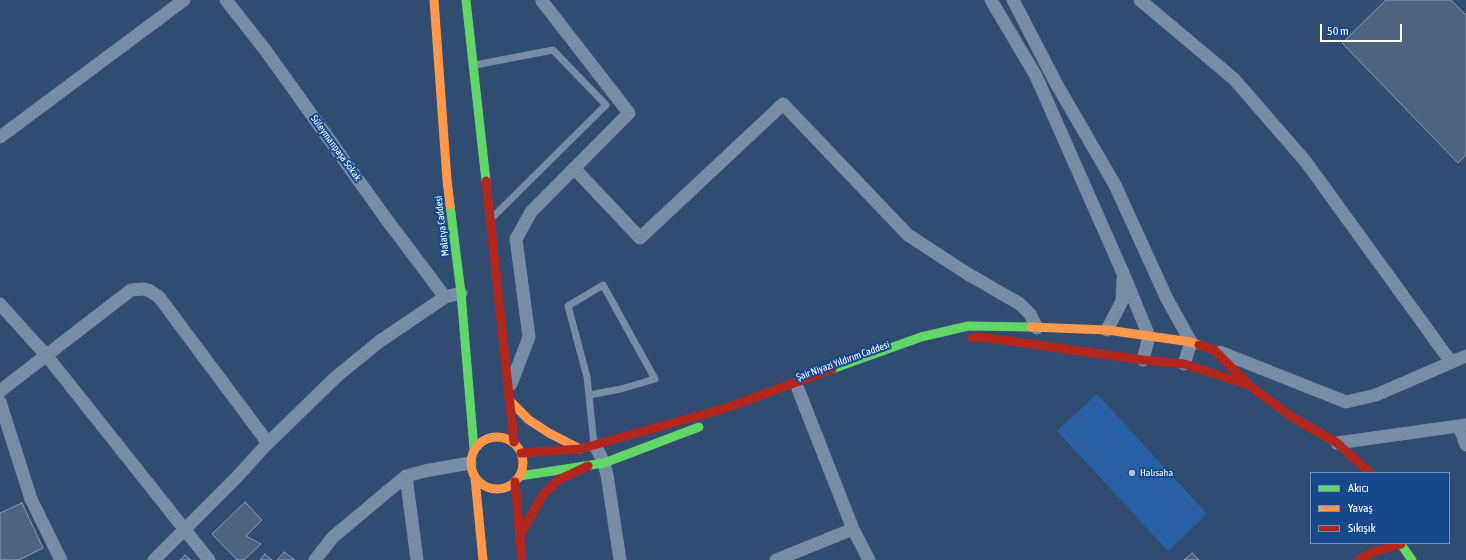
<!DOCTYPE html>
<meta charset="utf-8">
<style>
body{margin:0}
#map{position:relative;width:1466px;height:560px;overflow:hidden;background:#304c71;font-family:"Asap Condensed",sans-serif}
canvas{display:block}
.legend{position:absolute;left:1310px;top:472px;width:140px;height:72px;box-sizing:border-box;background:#15498c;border:1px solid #7392ba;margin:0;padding:5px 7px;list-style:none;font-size:12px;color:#fff}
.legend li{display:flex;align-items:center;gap:8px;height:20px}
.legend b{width:20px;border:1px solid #7392ba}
.scale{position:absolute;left:1320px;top:24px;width:82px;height:18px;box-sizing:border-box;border:2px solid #fff;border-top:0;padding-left:5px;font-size:12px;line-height:14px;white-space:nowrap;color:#fff;-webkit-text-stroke:3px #15498c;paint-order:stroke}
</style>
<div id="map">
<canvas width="1466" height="560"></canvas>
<ul class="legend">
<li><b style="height:5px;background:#63d668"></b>Akıcı</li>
<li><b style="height:5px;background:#ff974d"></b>Yavaş</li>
<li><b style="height:5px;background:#b3261e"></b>Sıkışık</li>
</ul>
<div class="scale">50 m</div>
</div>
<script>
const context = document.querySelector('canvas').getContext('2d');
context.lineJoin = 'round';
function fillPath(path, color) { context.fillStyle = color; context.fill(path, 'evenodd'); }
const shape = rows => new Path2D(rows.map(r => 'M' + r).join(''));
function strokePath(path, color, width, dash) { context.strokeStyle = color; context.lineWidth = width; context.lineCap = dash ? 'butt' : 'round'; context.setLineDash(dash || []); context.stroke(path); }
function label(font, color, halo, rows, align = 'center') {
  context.font = font + ' "Asap Condensed",sans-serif'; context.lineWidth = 4; context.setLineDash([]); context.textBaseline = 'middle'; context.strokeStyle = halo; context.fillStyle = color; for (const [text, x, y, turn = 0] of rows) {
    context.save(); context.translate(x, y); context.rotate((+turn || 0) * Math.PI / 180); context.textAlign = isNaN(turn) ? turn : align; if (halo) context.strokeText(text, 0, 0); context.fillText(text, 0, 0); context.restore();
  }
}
fillPath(shape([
 [1097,394,1207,514,1168,551,1057,431]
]), '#285fa3');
const building = shape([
 [1386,0,1451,0,1466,15,1466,155,1458,163,1342,43,1386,0],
 [245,502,262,520,246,536,261,544,244,560,237,560,212,534,245,502],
 [22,503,43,548,19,560,0,560,0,513,22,503],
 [284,552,295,560,277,560,284,552],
 [1192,553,1199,560,1184,560,1192,553],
 [265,554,272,560,260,560,265,554],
 [185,555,191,560,180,560,185,555]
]);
fillPath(building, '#4d6481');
strokePath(building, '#8c9db3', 1);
strokePath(shape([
 [475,65,553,50,606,105,494,216],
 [589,395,621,389,655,379,603,285,568,306,587,377,594,444]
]), '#778ca5', 7);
strokePath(shape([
 [226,0,266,51,384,216,445,297],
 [991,0,1036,76,1123,273,1149,336,1143,360],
 [1013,0,1057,85,1115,185,1167,299,1191,342,1184,364],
 [1140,0,1234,79,1306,162,1451,362],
 [0,137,184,0],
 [574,168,640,238,783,104,908,235,968,274,1020,304,1030,314,1037,328],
 [0,304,46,355,209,560],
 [1107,330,1122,301,1123,279],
 [1220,352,1346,402,1376,395,1466,356],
 [511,384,529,337,516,239,531,212,629,113,542,1],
 [798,389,853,529,869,560],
 [0,391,131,290,144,289,150,291,159,297,268,443],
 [0,402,31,499,61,560],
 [1459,426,1466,445],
 [1337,443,1466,425],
 [595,445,604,463,607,475,620,560],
 [406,476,417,560],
 [154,560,236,478,266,445,337,376,380,341,445,297,461,293],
 [315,560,333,537,406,476,425,471,470,463],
 [776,560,853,529]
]), '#778ca5', 13);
strokePath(shape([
 [466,0,486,181],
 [450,205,461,293,474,449],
 [832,369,921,337,968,326,1031,327],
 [520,476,604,463,699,427],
 [1400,543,1412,560]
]), '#63d668', 9);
strokePath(shape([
 [434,0,447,180,450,205],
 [1031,327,1107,330,1191,342,1199,345],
 [510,401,529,420,549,433,580,449],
 '471 463a26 26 0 1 1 52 0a26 26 0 1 1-52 0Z',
 [475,478,483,560]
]), '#ff974d', 9);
strokePath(shape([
 [486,181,514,442],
 [972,338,981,337,1143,360,1184,364,1246,384],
 [1199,345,1214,350,1250,386,1292,417,1337,443,1370,473],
 [521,453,580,449,726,408,832,369],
 [515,482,522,560],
 [520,535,543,495,558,480,588,466],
 [1359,560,1373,552,1401,544]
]), '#b3261e', 9);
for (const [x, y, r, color] of [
 [1132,473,4,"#b7c0cd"]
]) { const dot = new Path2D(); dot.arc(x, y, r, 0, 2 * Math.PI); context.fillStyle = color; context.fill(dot); strokePath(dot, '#15498c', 1.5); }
label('10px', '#fff', '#15498c', [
 ["Süleymanpaşa Sokak",336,148,54],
 ["Malatya Caddesi",442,226,-97],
 ["Şair Niyazi Yıldırım Caddesi",843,361,-20]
]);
label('10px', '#fff', '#15498c', [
 ["Halısaha",1140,473]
], 'left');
</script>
